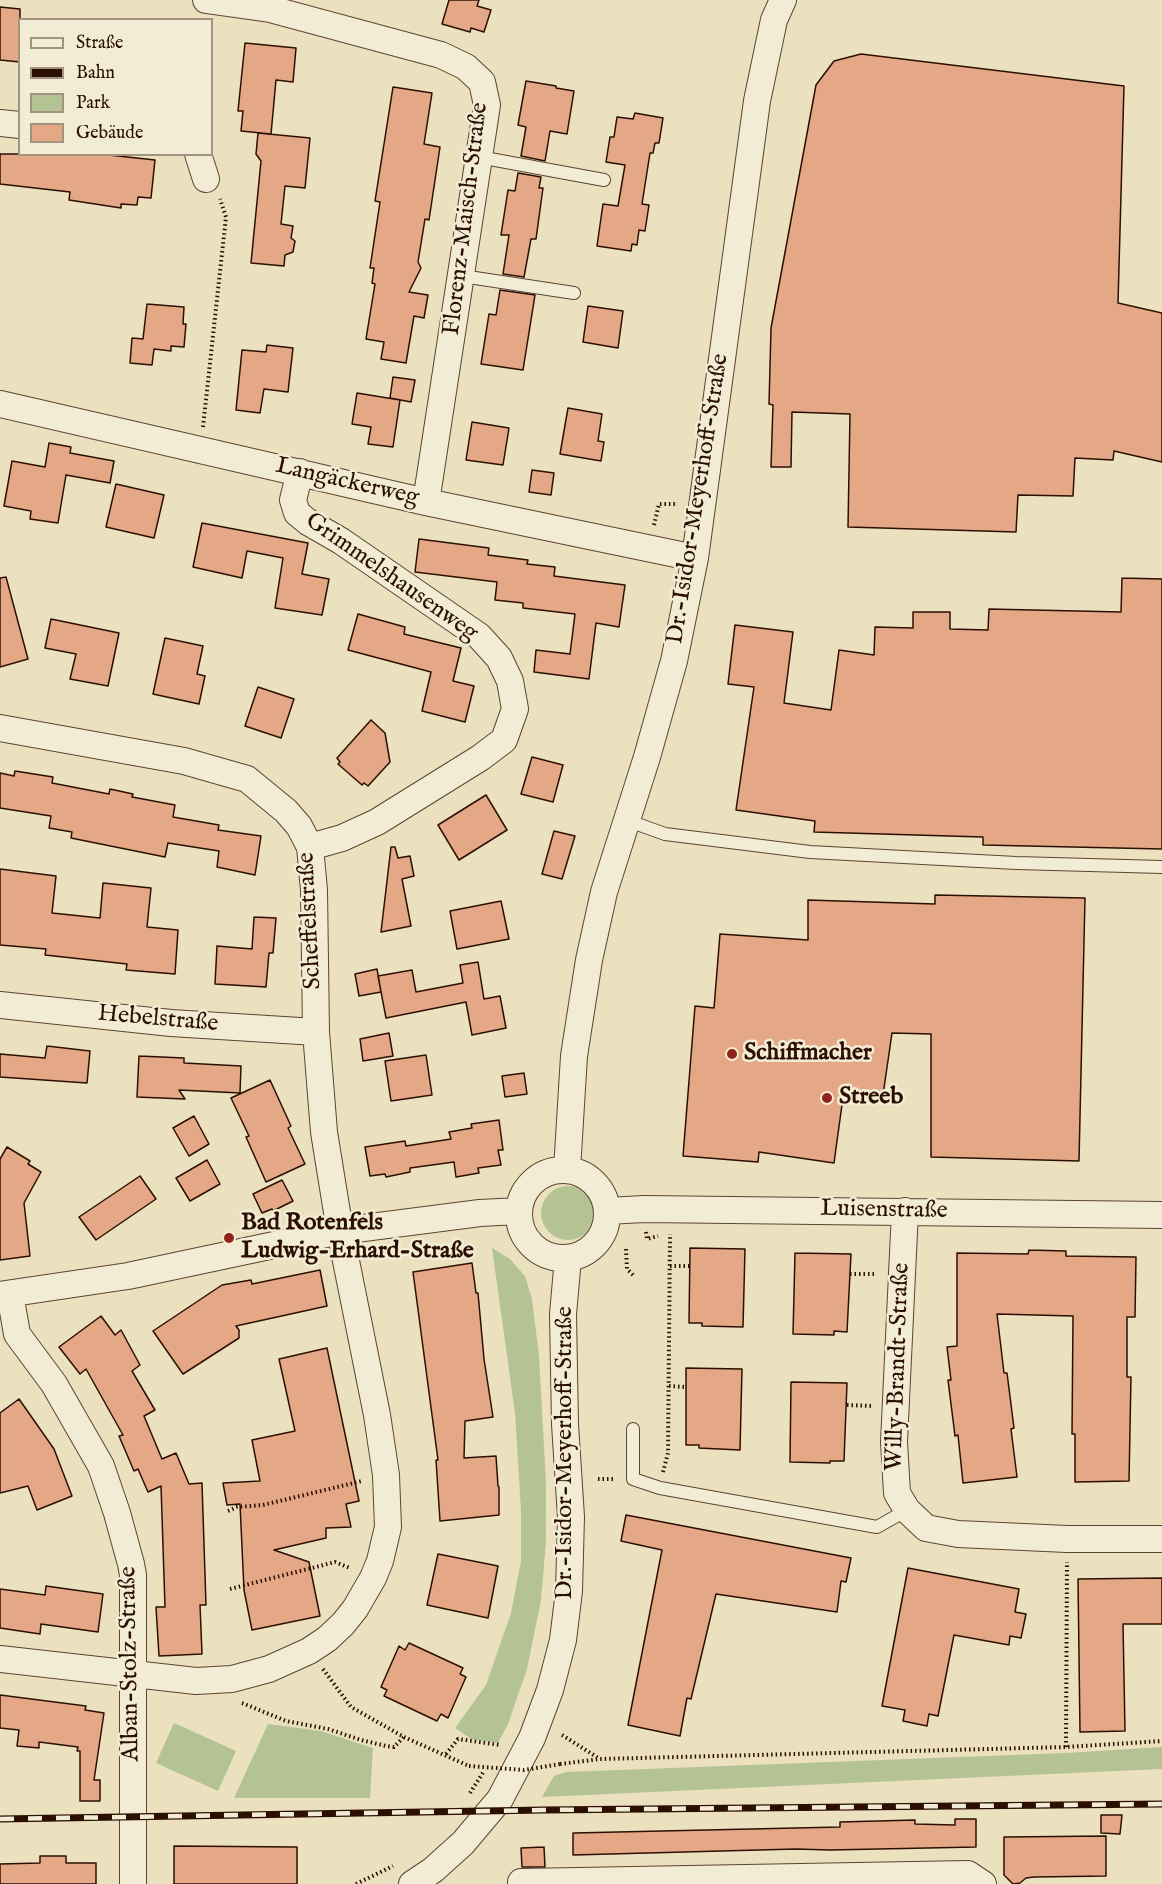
<!DOCTYPE html>
<meta charset="utf-8">
<style>
body{margin:0}
#map{position:relative;width:1162px;height:1884px;overflow:hidden;background:#ebe1be;font-family:"IM FELL English",serif}
canvas{display:block}
.legend{position:absolute;left:18px;top:18px;width:195px;height:138px;box-sizing:border-box;background:#f2ecd5;border:2px solid #a39481;margin:0;padding:8px 10px;list-style:none;font-size:18px;color:#2c0f03}
.legend li{display:flex;align-items:center;gap:12px;height:30px}
.legend b{width:30px;border:2px solid #a39481}
</style>
<div id="map">
<canvas width="1162" height="1884"></canvas>
<ul class="legend">
<li><b style="height:8px;background:#f2ecd5"></b>Straße</li>
<li><b style="height:8px;background:#2c0f03"></b>Bahn</li>
<li><b style="height:16px;background:#b5c394"></b>Park</li>
<li><b style="height:16px;background:#e4a887"></b>Gebäude</li>
</ul>
</div>
<script>
const context = document.querySelector('canvas').getContext('2d');
context.lineJoin = 'round';
function fillPath(path, color) { context.fillStyle = color; context.fill(path, 'evenodd'); }
const shape = rows => new Path2D(rows.map(r => 'M' + r).join(''));
function strokePath(path, color, width, dash) { context.strokeStyle = color; context.lineWidth = width; context.lineCap = dash ? 'butt' : 'round'; context.setLineDash(dash || []); context.stroke(path); }
function label(font, color, halo, rows, align = 'center') {
  context.font = font + ' "IM FELL English",serif'; context.lineWidth = 5; context.setLineDash([]); context.textBaseline = 'middle'; context.strokeStyle = halo; context.fillStyle = color; for (const [text, x, y, turn = 0] of rows) {
    context.save(); context.translate(x, y); context.rotate((+turn || 0) * Math.PI / 180); context.textAlign = isNaN(turn) ? turn : align; if (halo) context.strokeText(text, 0, 0); context.fillText(text, 0, 0); context.restore();
  }
}
fillPath(shape([
 '541 1213a27 27 0 1 1 54 0a27 27 0 1 1-54 0Z',
 [492,1248,510,1259,525,1276,532,1299,539,1356,546,1484,546,1541,541,1600,527,1669,508,1724,498,1743,471,1739,455,1728,486,1685,511,1613,521,1561,521,1510,515,1413],
 [174,1723,236,1751,218,1791,156,1763],
 [268,1724,321,1731,373,1748,370,1798,234,1798],
 [1162,1747,1162,1769,542,1797,554,1776,566,1772,1066,1753]
]), '#b5c394');
const building = shape([
 [449,0,479,0,477,6,491,10,484,32,471,28,470,32,442,24,449,0],
 [0,7,20,9,20,62,0,60,0,7],
 [245,43,296,48,293,82,276,80,271,134,241,131,243,111,238,111,245,43],
 [861,54,1124,86,1118,303,1162,313,1162,462,1114,451,1113,460,1075,458,1073,496,1018,495,1016,532,848,527,850,414,792,412,791,467,771,467,773,405,769,404,771,328,816,85,834,61,861,54],
 [526,81,556,86,556,88,574,91,567,134,550,131,545,161,521,156,526,127,518,125,526,81],
 [393,87,432,93,424,144,440,147,429,220,425,219,418,262,421,268,409,292,428,295,424,318,414,316,406,363,381,359,384,342,366,339,375,284,372,283,374,268,370,268,380,202,375,201,393,87],
 [635,113,663,118,659,143,655,143,653,153,650,153,642,204,649,205,645,231,639,230,637,245,632,244,631,251,597,246,603,204,618,206,625,165,606,162,610,137,614,137,617,117,633,119,635,113],
 [258,133,310,138,305,188,285,186,281,224,293,226,291,238,295,241,293,252,285,255,284,266,251,263,261,161,256,154,258,133],
 [0,154,100,154,155,160,151,198,138,197,137,205,121,204,121,208,69,200,70,192,0,184,0,154],
 [518,173,541,177,539,188,543,188,536,239,531,239,524,277,503,274,509,235,501,235,508,190,515,191,518,173],
 [500,290,535,295,523,370,481,364,489,314,496,315,500,290],
 [147,304,184,307,183,324,186,324,184,347,171,346,171,351,154,349,152,365,130,363,132,338,143,339,147,304],
 [588,306,623,311,618,348,583,342,588,306],
 [267,345,293,348,288,392,264,389,260,413,236,410,242,350,266,352,267,345],
 [393,377,415,380,411,402,390,398,393,377],
 [357,393,400,400,393,447,368,444,371,427,352,424,357,393],
 [568,408,602,414,598,441,604,442,601,461,560,454,568,408],
 [472,422,509,428,503,465,466,460,472,422],
 [49,443,71,447,70,453,114,461,110,483,66,475,58,523,30,519,31,511,4,506,12,461,45,467,49,443],
 [532,470,554,473,551,495,529,492,532,470],
 [116,484,164,495,154,538,106,527,116,484],
 [202,523,308,543,302,574,329,579,322,615,275,608,283,558,247,551,242,578,193,567,202,523],
 [419,539,489,548,488,555,528,560,527,564,555,567,554,576,625,585,619,627,596,623,589,679,534,672,536,650,570,654,575,614,523,608,523,603,495,600,497,582,415,572,419,539],
 [6,577,28,659,0,667,0,578,6,577],
 [1122,578,1162,579,1162,849,983,845,983,837,814,832,815,821,736,810,754,687,728,684,735,625,793,632,784,703,831,710,839,650,874,655,875,627,913,628,913,612,950,612,950,629,988,630,989,609,1121,612,1122,578],
 [358,614,405,627,404,634,461,648,453,681,474,686,465,722,422,711,431,672,348,650,358,614],
 [51,619,119,633,108,686,70,679,76,654,45,648,51,619],
 [165,638,203,646,197,674,205,676,199,704,153,694,165,638],
 [258,687,294,699,281,738,245,726,258,687],
 [371,720,385,733,390,762,368,786,364,783,362,785,338,764,340,762,337,758,371,720],
 [532,757,563,765,553,802,521,794,532,757],
 [15,771,53,777,52,783,109,794,110,789,133,794,132,797,175,805,173,817,219,825,218,830,261,836,255,875,217,867,219,851,168,843,165,857,71,838,72,832,49,828,51,816,0,808,0,773,14,776,15,771],
 [486,795,507,830,459,860,438,825,486,795],
 [554,831,575,836,562,879,542,874,554,831],
 [391,847,395,847,398,858,410,856,414,876,402,879,411,926,381,932,391,847],
 [0,869,56,876,52,913,100,918,103,883,151,888,147,927,178,930,175,974,126,970,127,964,45,955,46,949,0,945,0,869],
 [935,895,1085,898,1079,1161,931,1157,931,1034,892,1033,883,1095,844,1090,834,1163,759,1152,758,1162,683,1156,695,1006,714,1008,720,934,808,940,808,900,935,904,935,895],
 [501,901,509,939,457,949,450,911,501,901],
 [254,917,276,918,273,953,269,953,266,987,215,984,217,946,252,949,254,917],
 [478,962,484,999,500,996,506,1028,472,1035,466,1002,386,1018,378,976,412,970,416,992,463,983,460,965,478,962],
 [377,969,381,992,359,996,355,974,377,969],
 [389,1033,393,1056,363,1061,360,1039,389,1033],
 [47,1046,90,1051,87,1083,0,1077,0,1054,45,1058,47,1046],
 [426,1055,432,1095,391,1101,385,1061,426,1055],
 [139,1056,184,1058,184,1063,241,1066,240,1093,179,1090,185,1099,137,1097,139,1056],
 [524,1073,527,1094,505,1097,502,1076,524,1073],
 [270,1080,291,1126,288,1128,305,1164,266,1182,246,1137,249,1136,231,1098,270,1080],
 [194,1116,209,1144,189,1156,173,1128,194,1116],
 [499,1120,503,1150,498,1150,501,1165,478,1168,479,1173,456,1177,454,1162,410,1168,410,1172,386,1177,385,1174,370,1176,365,1147,405,1141,406,1146,451,1139,449,1132,472,1128,471,1124,499,1120],
 [7,1147,30,1161,28,1164,41,1172,24,1203,30,1256,0,1260,0,1159,7,1147],
 [207,1160,220,1184,190,1201,176,1178,207,1160],
 [140,1176,156,1199,96,1240,79,1217,140,1176],
 [282,1180,293,1201,273,1211,272,1209,262,1213,253,1194,282,1180],
 [690,1248,745,1249,743,1327,702,1326,702,1323,689,1323,690,1248],
 [1029,1250,1066,1251,1066,1256,1136,1257,1135,1317,1127,1317,1127,1377,1131,1377,1129,1481,1075,1482,1075,1434,1072,1434,1073,1316,997,1314,1004,1373,1007,1373,1014,1428,1011,1429,1017,1477,963,1483,958,1435,955,1436,948,1380,951,1380,947,1347,957,1346,957,1253,1028,1254,1029,1250],
 [795,1253,851,1254,847,1332,834,1331,834,1335,793,1334,795,1253],
 [472,1263,476,1293,478,1293,484,1359,493,1417,465,1421,464,1458,496,1456,498,1486,499,1487,499,1515,440,1521,436,1460,438,1460,413,1272,472,1263],
 [320,1270,327,1306,236,1326,239,1330,239,1338,183,1374,153,1331,222,1285,251,1280,252,1284,320,1270],
 [101,1316,115,1335,121,1330,140,1365,132,1371,155,1410,144,1416,162,1459,176,1453,189,1484,202,1483,206,1605,200,1605,202,1654,159,1656,156,1607,165,1607,161,1486,148,1492,138,1469,134,1471,119,1436,123,1435,86,1369,80,1374,59,1347,101,1316],
 [327,1348,359,1501,346,1504,351,1527,326,1528,326,1538,274,1550,309,1562,320,1616,252,1630,244,1590,240,1504,227,1505,223,1483,260,1481,252,1440,295,1431,279,1359,327,1348],
 [686,1368,742,1369,740,1450,699,1448,699,1445,686,1445,686,1368],
 [791,1382,847,1383,844,1461,830,1461,830,1463,790,1462,791,1382],
 [19,1399,54,1449,72,1496,37,1510,28,1486,0,1493,0,1413,19,1399],
 [626,1515,851,1558,846,1582,841,1581,837,1612,716,1594,691,1699,687,1698,680,1736,628,1725,662,1550,621,1541,626,1515],
 [438,1554,498,1566,488,1618,427,1605,438,1554],
 [908,1568,1019,1589,1015,1612,1026,1614,1021,1638,1010,1636,1009,1645,954,1635,938,1716,929,1714,927,1726,903,1721,905,1710,882,1706,908,1568],
 [1162,1578,1162,1624,1123,1624,1125,1731,1080,1732,1078,1579,1162,1578],
 [46,1586,103,1594,98,1632,41,1624,40,1634,0,1628,0,1589,45,1595,46,1586],
 [409,1643,463,1668,460,1674,466,1677,448,1718,441,1714,437,1721,384,1696,387,1690,381,1687,399,1646,405,1650,409,1643],
 [0,1695,86,1706,85,1710,104,1713,94,1780,100,1780,100,1801,80,1801,80,1751,77,1751,78,1747,39,1742,39,1748,17,1746,19,1730,0,1728,0,1695],
 [1101,1815,1122,1815,1120,1834,1101,1833,1101,1815],
 [955,1819,976,1819,976,1847,830,1850,796,1849,573,1855,573,1833,840,1827,840,1822,915,1820,915,1824,955,1825,955,1819],
 [1106,1836,1106,1876,1034,1877,1026,1878,1020,1883,1013,1884,1004,1875,1004,1837,1106,1836],
 [174,1846,297,1847,297,1884,174,1884,174,1846],
 [544,1847,545,1867,522,1867,521,1848,544,1847],
 [40,1856,66,1856,66,1863,96,1863,96,1884,0,1884,0,1864,40,1863,40,1856]
]);
fillPath(building, '#e4a887');
strokePath(building, '#2c0f03', 1.5);
const service = shape([
 [479,157,604,180],
 [462,276,574,293],
 [626,820,665,834,810,852,1016,863,1162,867],
 [633,1429,633,1479,660,1488,877,1527,907,1510]
]);
const minor = shape([
 [206,0,270,9,441,55,466,67,482,82,487,105,426,502],
 [0,123,20,125],
 [198,154,206,179],
 [0,404,426,502,695,558],
 [300,472,293,500,297,513,308,522,341,541,479,636,499,658,510,681,515,709,504,740,480,758,377,822,342,838,310,847],
 [0,728,184,761,247,779,286,811,299,826,310,847,314,890,316,1032,324,1132,340,1231,377,1415,386,1475,388,1527,380,1561,373,1578,355,1609,343,1624,327,1639,309,1651,269,1669,232,1679,196,1681,0,1659],
 [0,1005,171,1023,316,1032],
 [567,1170,574,1056,589,960,604,892,647,757,674,661,695,558,757,101,774,20,783,0],
 '519 1214a44 44 0 1 1 88 0a44 44 0 1 1-88 0Z',
 [607,1211,644,1209,1162,1215],
 [905,1211,894,1442,897,1493,907,1510,926,1528,958,1534,1067,1539,1162,1539],
 [10,1294,17,1334,54,1384,101,1466,117,1513,131,1564,133,1575,133,1884],
 [0,1295,128,1276,340,1231,480,1213,519,1211],
 [521,1882,968,1874,983,1884],
 [412,1884,433,1870,463,1843,500,1799,532,1738,550,1690,563,1640,569,1591,571,1517,565,1424,563,1314,568,1258]
]);
strokePath(service, '#5c4432', 14);
strokePath(minor, '#5c4432', 28);
strokePath(shape([
 [203,427,226,217,220,199],
 [654,525,659,504,678,504],
 [646,1232,647,1239,658,1236],
 [626,1249,627,1269,635,1277],
 [670,1266,689,1266],
 [850,1274,877,1274],
 [669,1386,685,1387],
 [847,1405,873,1406],
 [663,1472,668,1453,670,1234],
 [598,1479,615,1479],
 [228,1511,237,1507,263,1505,362,1481],
 [230,1589,335,1562,350,1568],
 [323,1669,351,1707,404,1737,469,1766],
 [242,1703,286,1721,328,1729,361,1740,386,1746,394,1747,404,1737],
 [562,1735,600,1759],
 [1066,1747,1067,1562],
 [446,1754,458,1739,500,1745],
 [560,1764,600,1759,1066,1747,1162,1741],
 [470,1793,484,1771],
 [356,1884,393,1866]
]), '#2c0f03', 4, [1.5, 3]);
strokePath(service, '#f2ecd5', 12);
strokePath(minor, '#f2ecd5', 26);
const rail = shape([
 [0,1819,544,1810,1162,1804]
]);
strokePath(rail, '#2c0f03', 7);
strokePath(rail, '#f2ecd5', 4.5, [14]);
strokePath(shape([
 [469,1766,524,1770,560,1764]
]), '#2c0f03', 4, [1.5, 3]);
for (const [x, y, r, color] of [
 [732,1054,6,"#8f2418"],
 [827,1098,6,"#8f2418"],
 [229,1238,6,"#8f2418"]
]) { const dot = new Path2D(); dot.arc(x, y, r, 0, 2 * Math.PI); context.fillStyle = color; context.fill(dot); strokePath(dot, '#f2ecd5', 2); }
label('24px', '#2c0f03', '#f2ecd5', [
 ["Florenz-Maisch-Straße",467,219,-83],
 ["Langäckerweg",347,483,13],
 ["Dr.-Isidor-Meyerhoff-Straße",699,499,-81],
 ["Grimmelshausenweg",391,578,35],
 ["Scheffelstraße",311,921,-93],
 ["Hebelstraße",158,1020,5],
 ["Luisenstraße",884,1211,1],
 ["Willy-Brandt-Straße",899,1367,-88],
 ["Dr.-Isidor-Meyerhoff-Straße",566,1453,-90],
 ["Alban-Stolz-Straße",131,1664,-91]
]);
label('bold 24px', '#2c0f03', '#f2ecd5', [
 ["Schiffmacher",744,1054],
 ["Streeb",839,1098],
 ["Bad Rotenfels",241,1224],
 ["Ludwig-Erhard-Straße",241,1252]
], 'left');
</script>
